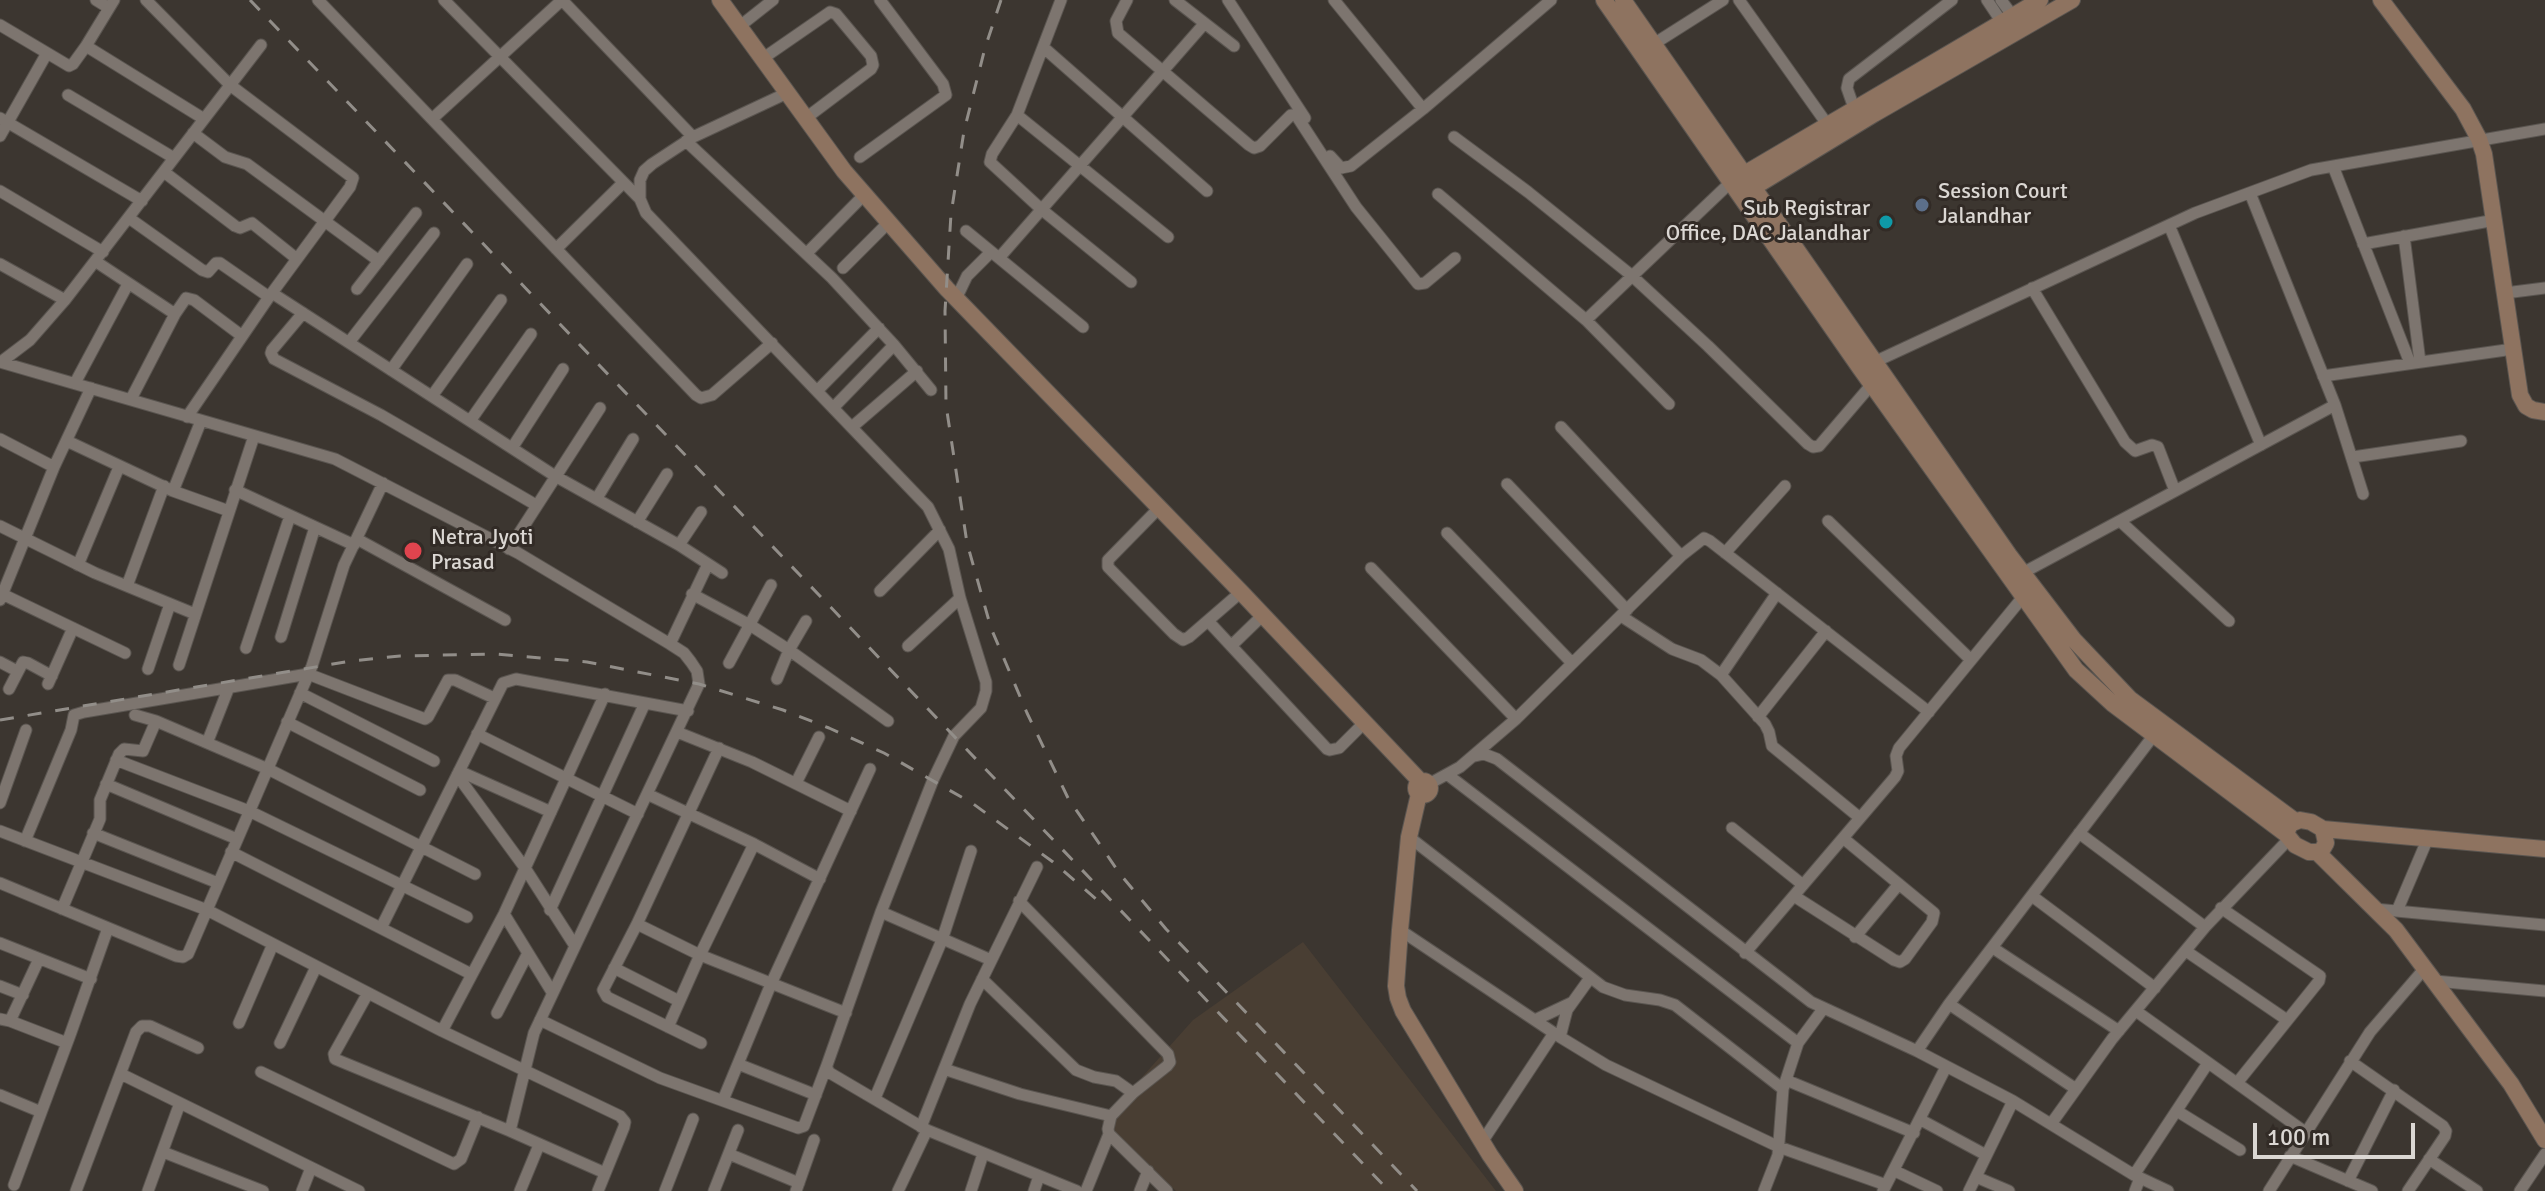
<!DOCTYPE html>
<style>
body{margin:0}
#map{position:relative;width:2545px;height:1191px;overflow:hidden;background:#3c3630;font-family:Signika,sans-serif}
canvas{display:block}
.scale{position:absolute;left:2253px;top:1123px;width:162px;height:36px;box-sizing:border-box;border:4px solid #dbd7d3;border-top:0;padding-left:10px;font-size:24px;line-height:28px;white-space:nowrap;color:#dbd7d3;-webkit-text-stroke:6px #322b26;paint-order:stroke}
</style>
<div id="map">
<canvas width="2545" height="1191"></canvas>
<div class="scale">100 m</div>
</div>
<script>
const context = document.querySelector('canvas').getContext('2d');
context.lineJoin = 'round';
function fillPath(path, color) { context.fillStyle = color; context.fill(path, 'evenodd'); }
const shape = rows => new Path2D(rows.map(r => 'M' + r).join(''));
function strokePath(path, color, width, dash) { context.strokeStyle = color; context.lineWidth = width; context.lineCap = dash ? 'butt' : 'round'; context.setLineDash(dash || []); context.stroke(path); }
function label(font, color, halo, rows, align = 'center') {
  context.font = font + ' Signika,sans-serif'; context.lineWidth = 6; context.setLineDash([]); context.textBaseline = 'middle'; context.strokeStyle = halo; context.fillStyle = color; for (const [text, x, y, turn = 0] of rows) {
    context.save(); context.translate(x, y); context.rotate((+turn || 0) * Math.PI / 180); context.textAlign = isNaN(turn) ? turn : align; if (halo) context.strokeText(text, 0, 0); context.fillText(text, 0, 0); context.restore();
  }
}
fillPath(shape([
 [1303,942,1496,1191,1176,1191,1102,1122,1193,1020]
]), '#493e33');
const street = shape([
 [96,0,109,8],
 [146,0,230,85,353,178,350,187,269,297,187,417],
 [318,0,696,395,701,398,712,395,772,343],
 [444,0,640,199],
 [562,0,693,137],
 [1061,0,1017,115,992,154,990,162,1041,209,1131,282],
 [1127,0,1116,21,1118,33,1249,145,1254,148,1260,146,1291,115,1296,115,1356,207,1418,284,1425,283,1455,258],
 [1175,0,1234,46],
 [1228,0,1305,118],
 [1334,0,1423,109],
 [1739,0,1827,124],
 [1987,0,2001,21],
 [2001,0,2012,15],
 [0,25,69,66,73,64,86,46,114,0],
 [740,26,773,0],
 [86,46,204,119],
 [1043,47,1207,191],
 [1649,47,1723,0],
 [762,59,830,12,836,14,871,56,873,65,871,69,806,118],
 [787,93,693,137,652,164,644,171,640,180,640,199,646,213,928,507,949,549,960,598,986,682,986,691,981,708,954,736,933,780,881,912,827,1065,827,1069,830,1073,927,1130,1077,1191],
 [68,95,174,158],
 [1854,108,1847,88,1849,79,1952,0],
 [1017,115,1168,237],
 [0,118,142,201],
 [432,119,562,0],
 [193,133,225,157,247,164,379,261],
 [0,136,47,53],
 [1454,137,1528,192,1631,275,1708,346,1808,444,1813,447,1819,446,1872,384],
 [686,141,832,278,894,345,931,390],
 [1330,156,1341,168,1351,166,1423,109,1551,0],
 [860,157,946,95,943,84,880,0],
 [2333,166,2410,363],
 [164,172,235,226,240,228,252,223,297,259],
 [0,191,103,252],
 [2250,193,2335,405,2363,494],
 [1438,194,1586,320,1669,404],
 [129,218,202,270,208,272,216,263,220,263,269,297],
 [2169,225,2261,445],
 [966,231,1083,327],
 [2404,236,2420,362],
 [2363,244,2495,220],
 [556,249,623,183],
 [807,253,865,194],
 [999,258,1204,24],
 [95,261,175,314],
 [0,264,65,300],
 [843,268,889,222],
 [2032,288,2125,442,2135,451,2152,445,2158,447,2175,491],
 [357,289,416,213],
 [272,293,555,476,679,545,722,573],
 [2505,293,2545,288],
 [956,299,967,276,991,252],
 [303,313,272,350,271,353,274,359,381,415,536,505],
 [1586,320,1731,182],
 [350,341,434,233],
 [0,362,335,459,518,553,670,644,684,653,691,662,697,671,699,684,534,1033,510,1131,605,1173],
 [1,362,30,340,65,300,261,45],
 [1868,365,2195,213,2311,170,2545,129],
 [391,370,467,264],
 [2323,376,2513,349],
 [75,383,128,284],
 [817,391,879,328],
 [432,396,501,300],
 [131,399,175,314,186,298,194,300,242,336],
 [833,408,894,345],
 [470,421,531,334],
 [852,427,917,371],
 [1561,427,1681,556],
 [0,439,54,467],
 [67,441,173,491,229,511],
 [512,448,563,369],
 [2353,457,2461,441],
 [1507,484,1627,610],
 [235,490,354,545],
 [173,491,201,421],
 [597,498,633,439],
 [1159,508,1108,560,1108,567,1174,634,1183,640,1189,637,1241,592],
 [1828,521,1971,660],
 [2120,521,2229,621],
 [637,522,667,474],
 [0,526,95,573,195,614],
 [1447,533,1572,663],
 [357,539,505,620],
 [679,545,701,512],
 [509,549,600,408],
 [1725,553,1785,486],
 [78,565,119,467],
 [1371,568,1516,719],
 [2017,576,2335,405],
 [127,586,164,486],
 [880,591,940,530],
 [0,593,125,653],
 [692,594,750,625,789,650,888,721],
 [0,600,54,467,91,388],
 [1621,616,1672,649,1701,660,1721,675,1765,724,1769,732,1772,746,1860,818],
 [1208,621,1327,749,1330,750,1339,748,1365,722],
 [281,637,315,527],
 [670,644,708,564],
 [908,646,960,598],
 [1231,646,1263,615],
 [246,648,290,516],
 [0,662,17,671],
 [729,663,771,585],
 [179,665,254,436],
 [148,669,170,604],
 [1721,675,1777,593],
 [777,679,789,650,806,621],
 [48,684,73,628],
 [9,689,23,662,28,663,52,676],
 [300,693,434,761],
 [135,715,156,721,268,769,475,874],
 [1758,717,1826,631],
 [287,722,420,790],
 [677,732,752,762,851,811],
 [477,734,638,814],
 [207,743,229,687],
 [1475,756,1484,754,1497,759,1811,1002,1917,1051,2013,1101,2134,1175,2168,1191],
 [116,760,249,811,467,917],
 [459,771,551,812],
 [457,775,525,868,575,946],
 [1448,775,1798,1043,1823,1009],
 [796,783,819,737],
 [106,784,237,839],
 [1429,784,1460,767,1516,719,1681,556,1704,538,1710,541,1929,712],
 [647,794,754,844,820,879],
 [0,803,26,730],
 [1732,828,1803,885],
 [0,831,207,910,442,1031,620,1116,625,1122,624,1127,598,1191],
 [93,833,218,883],
 [2079,833,2205,927],
 [1409,837,1603,987,1625,995,1660,1000,1675,1005,1783,1089],
 [25,841,71,730,74,715,84,712,308,674,425,719,428,717,448,680,455,680,494,698],
 [231,852,471,974],
 [0,883,176,956,183,957,188,954,312,666,344,565,383,483],
 [1794,896,1894,960,1900,962,1905,959,1932,922,1934,913,1843,838],
 [2032,896,2155,988],
 [1019,901,1168,1054,1170,1062,1167,1066,1133,1093,1111,1116,1108,1129,1109,1134,1167,1191],
 [2221,908,2320,976,2319,981,2237,1083],
 [62,909,100,819,100,800,119,754,124,749,143,751,156,721],
 [2375,909,2545,925],
 [550,910,645,703],
 [2397,911,2428,838],
 [881,912,991,960],
 [504,914,552,992],
 [637,924,700,955,846,1013],
 [381,928,503,683,516,679,688,711],
 [1400,930,1560,1037,1606,1065,1779,1147,1886,1185],
 [1855,937,1899,884],
 [0,943,91,979],
 [1993,948,2119,1031],
 [2186,951,2287,1020],
 [1745,953,1895,777,1898,771,1896,756,1899,748,2027,592],
 [614,968,679,1001],
 [982,979,1076,1070,1094,1077,1116,1081,1133,1093],
 [2435,981,2545,991],
 [0,986,23,995],
 [368,993,334,1054,335,1059,510,1131],
 [1949,1004,2076,1089],
 [2136,1011,2305,1132],
 [497,1013,528,953],
 [0,1019,10,1021,39,959],
 [540,1020,660,1078,798,1128,804,1126,827,1065],
 [1535,1020,1571,1003],
 [10,1021,67,1043],
 [239,1023,273,944],
 [668,1027,700,955,754,844],
 [442,1031,504,914,605,694],
 [1560,1037,1567,1010,1590,978],
 [280,1043,316,967],
 [701,1043,607,997,603,990,637,924,719,748],
 [1917,1051,1949,1004,2157,731],
 [2350,1061,2443,1126,2446,1131,2445,1136,2408,1191],
 [738,1064,816,1095],
 [944,1069,1020,1094,1111,1116],
 [261,1072,454,1164,461,1159,478,1117],
 [121,1074,359,1191],
 [1786,1080,1914,1133],
 [0,1095,41,1112],
 [875,1098,942,940,971,851],
 [723,1100,771,984,870,769],
 [2177,1111,2240,1150],
 [1921,1120,1986,1155],
 [2051,1124,2112,1039,2205,927,2289,839],
 [921,1127,970,1004,1037,867],
 [1482,1142,1554,1033],
 [163,1152,263,1191],
 [729,1154,799,1183],
 [2290,1156,2372,1191],
 [2429,1159,2477,1191],
 [1895,1171,1937,1191],
 [2134,1175,2208,1063],
 [1976,1177,2009,1191],
 [2348,1181,2394,1090],
 [14,1185,70,1035,108,928],
 [76,1191,136,1032,142,1026,150,1026,198,1048],
 [148,1191,180,1103],
 [302,1191,311,1168],
 [520,1191,539,1145],
 [665,1191,693,1119],
 [714,1191,738,1130],
 [796,1191,814,1140],
 [898,1191,927,1130],
 [971,1191,983,1154],
 [1034,1191,1039,1176],
 [1086,1191,1109,1134],
 [1140,1191,1148,1171],
 [1764,1191,1778,1155,1783,1089,1798,1043],
 [1883,1191,1946,1067],
 [1969,1191,2013,1101],
 [2135,1191,2140,1178],
 [2269,1191,2370,1032,2425,968],
 [2520,1191,2545,1154]
]);
const secondary = shape([
 [720,0,844,171,947,289,1241,592,1420,781],
 [1604,0,1860,368,2076,670,2113,704,2286,834],
 [1623,0,2009,555,2074,640,2130,699,2295,821],
 [2381,0,2463,109,2479,139,2484,154,2520,395,2526,406,2533,410,2545,412],
 [1736,179,2040,0],
 [1746,192,1874,114,2072,0],
 '1416 788a7 7 0 1 1 14 0a7 7 0 1 1-14 0Z',
 [1419,794,1409,837,1400,930,1396,986,1398,998,1403,1011,1490,1155,1515,1191],
 [2323,829,2326,843,2322,850,2317,852,2309,852,2295,845,2286,834,2290,824,2300,820,2311,822,2323,829,2545,849],
 [2317,852,2396,930,2511,1084,2545,1140]
]);
strokePath(street, '#5a5550', 13);
strokePath(secondary, '#5a5550', 18);
strokePath(street, '#7d756f', 11);
strokePath(secondary, '#8e7360', 16);
strokePath(shape([
 [250,0,1389,1191],
 [1001,0,985,48,964,131,951,214,945,311,946,405,967,543,991,628,1027,713,1068,798,1120,874,1166,929,1417,1191],
 [0,720,351,661,400,656,496,654,587,662,699,684,783,710,829,728,884,753,972,803,1053,862,1096,899]
]), '#928e89', 3, [14, 14]);
for (const [x, y, r, color] of [
 [1922,205,8,"#5c6f8a"],
 [1886,222,8,"#0f9aa8"],
 [413,551,10,"#e0444e"]
]) { const dot = new Path2D(); dot.arc(x, y, r, 0, 2 * Math.PI); context.fillStyle = color; context.fill(dot); strokePath(dot, '#322b26', 3); }
label('22px', '#dbd7d3', '#322b26', [
 ["Session Court",1938,192],
 ["Jalandhar",1938,217],
 ["Sub Registrar",1870,209,"right"],
 ["Office, DAC Jalandhar",1870,234,"right"],
 ["Netra Jyoti",431,538],
 ["Prasad",431,563]
], 'left');
</script>
